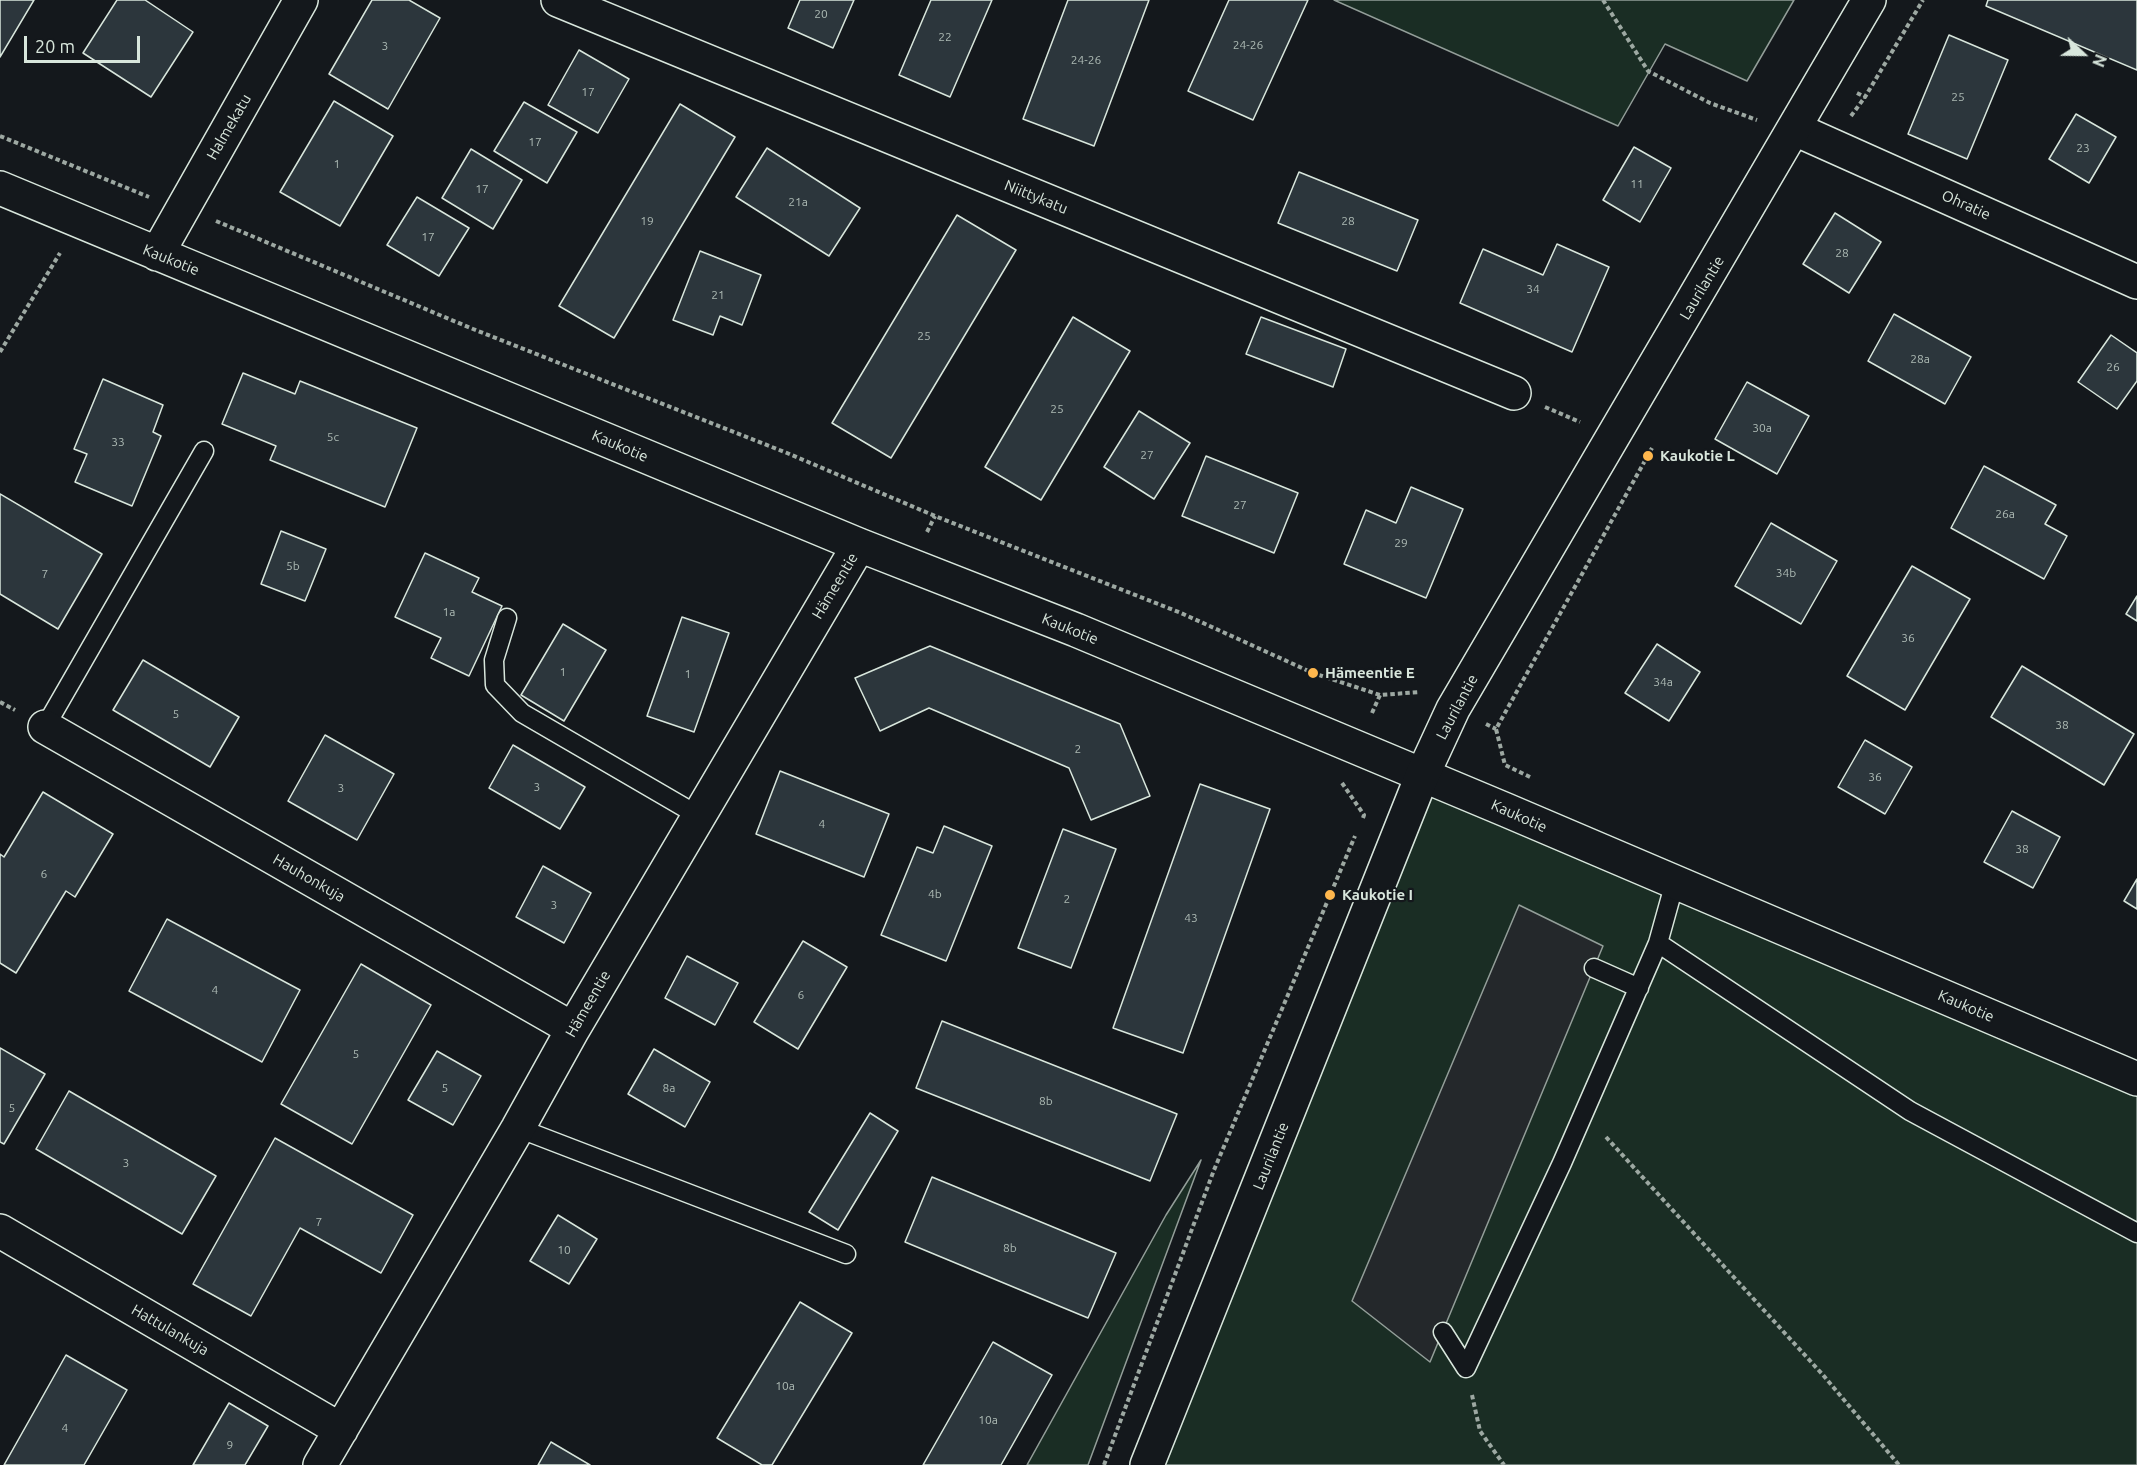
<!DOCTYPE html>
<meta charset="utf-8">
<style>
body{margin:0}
#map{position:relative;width:2137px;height:1465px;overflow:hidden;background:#14181c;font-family:Ubuntu,sans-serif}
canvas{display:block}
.north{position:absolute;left:2053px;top:24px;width:60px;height:60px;-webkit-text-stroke:4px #14181c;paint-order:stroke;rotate:112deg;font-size:16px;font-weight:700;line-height:24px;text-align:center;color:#d8e6dc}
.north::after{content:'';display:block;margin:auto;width:21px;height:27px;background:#d8e6dc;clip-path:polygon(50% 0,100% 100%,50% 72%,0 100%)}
.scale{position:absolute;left:24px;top:36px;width:116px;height:27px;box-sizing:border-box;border:3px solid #d8e6dc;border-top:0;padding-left:8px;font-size:18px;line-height:21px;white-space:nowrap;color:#d8e6dc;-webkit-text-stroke:4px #14181c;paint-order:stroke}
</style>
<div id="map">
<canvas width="2137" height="1465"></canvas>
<div class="north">N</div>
<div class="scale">20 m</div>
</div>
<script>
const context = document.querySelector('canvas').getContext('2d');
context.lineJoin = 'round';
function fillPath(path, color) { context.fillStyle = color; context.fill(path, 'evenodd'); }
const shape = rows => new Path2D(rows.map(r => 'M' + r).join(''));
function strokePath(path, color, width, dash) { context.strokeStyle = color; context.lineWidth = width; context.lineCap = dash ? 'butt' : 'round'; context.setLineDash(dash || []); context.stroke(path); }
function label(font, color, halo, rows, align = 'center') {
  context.font = font + ' Ubuntu,sans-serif'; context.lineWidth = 4.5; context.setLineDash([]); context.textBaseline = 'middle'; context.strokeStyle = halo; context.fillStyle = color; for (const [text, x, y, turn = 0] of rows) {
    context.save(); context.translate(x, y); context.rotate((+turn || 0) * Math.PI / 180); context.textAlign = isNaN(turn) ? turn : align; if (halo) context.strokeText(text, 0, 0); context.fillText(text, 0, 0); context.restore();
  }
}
const green = shape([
 [1334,0,1794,0,1747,81,1665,44,1618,126,1334,0],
 [1422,776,2137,1079,2137,1465,1147,1465,1422,776],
 [1201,1160,1088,1465,1027,1465,1166,1215,1201,1160]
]);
fillPath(green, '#1a2d24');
strokePath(green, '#939e99', 1.5);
const parking = shape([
 [1519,905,1603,946,1430,1362,1352,1301,1519,905]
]);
fillPath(parking, '#24282b');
strokePath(parking, '#939e99', 1.5);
const building = shape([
 [0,0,34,0,0,57,0,0],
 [117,0,145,0,193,32,151,97,83,53,117,0],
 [372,0,409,0,440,18,388,109,329,74,372,0],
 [800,0,854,0,833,48,788,28,800,0],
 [931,0,992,0,950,97,899,75,931,0],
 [1068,0,1149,0,1094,146,1023,119,1068,0],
 [1229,0,1308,0,1253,120,1188,91,1229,0],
 [1988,0,2137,0,2137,70,1986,6,1988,0],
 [1949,35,2008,60,1967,159,1908,134,1949,35],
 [579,50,629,79,598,133,548,105,579,50],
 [334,101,393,136,340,226,280,192,334,101],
 [524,102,577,132,547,183,494,151,524,102],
 [680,104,735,137,614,338,559,306,680,104],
 [2076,114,2116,137,2089,183,2049,159,2076,114],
 [1634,147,1671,168,1640,222,1603,200,1634,147],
 [767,148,860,208,829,256,736,197,767,148],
 [471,149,522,180,493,229,442,198,471,149],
 [1299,172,1418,220,1397,271,1278,223,1299,172],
 [417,197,469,228,439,276,387,245,417,197],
 [1835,213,1881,242,1849,293,1803,264,1835,213],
 [957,215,1016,250,891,458,832,423,957,215],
 [1557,244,1609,267,1572,352,1460,303,1483,249,1543,275,1557,244],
 [700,251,761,275,742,325,720,316,713,335,673,320,700,251],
 [1894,314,1971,357,1945,404,1868,361,1894,314],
 [1073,317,1130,351,1041,500,985,467,1073,317],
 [1261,317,1346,349,1333,387,1246,354,1261,317],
 [2111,335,2137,353,2137,381,2117,409,2078,382,2111,335],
 [243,373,295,394,300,381,417,428,385,507,270,460,276,446,222,424,243,373],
 [103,379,163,405,153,432,161,436,132,506,75,482,87,454,74,449,103,379],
 [1747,382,1809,416,1777,474,1715,439,1747,382],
 [1139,411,1190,443,1154,499,1104,467,1139,411],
 [1206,456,1298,493,1274,553,1182,516,1206,456],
 [1984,466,2056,505,2045,524,2067,536,2044,579,1951,528,1984,466],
 [1411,487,1463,509,1426,598,1344,564,1366,510,1396,523,1411,487],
 [0,494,102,554,58,629,0,594,0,494],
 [1771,523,1837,561,1801,624,1735,586,1771,523],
 [281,531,326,549,305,601,261,584,281,531],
 [425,553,479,578,472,592,502,606,469,676,431,658,441,638,395,617,425,553],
 [1912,566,1970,599,1905,710,1847,676,1912,566],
 [2137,596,2137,621,2126,614,2137,596],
 [682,617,729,633,694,732,647,716,682,617],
 [563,624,606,650,564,721,521,695,563,624],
 [1657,644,1700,672,1669,721,1625,693,1657,644],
 [930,646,1120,724,1150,796,1091,820,1069,768,929,708,880,731,855,678,930,646],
 [143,660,239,717,210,767,113,710,143,660],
 [2022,666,2134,734,2104,785,1991,717,2022,666],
 [325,735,394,774,357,840,288,801,325,735],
 [1865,740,1912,767,1885,814,1838,787,1865,740],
 [513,745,585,787,560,829,489,788,513,745],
 [780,771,889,814,864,877,756,834,780,771],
 [1200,784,1270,809,1183,1053,1113,1028,1200,784],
 [43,792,113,834,75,897,66,891,16,973,0,963,0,854,4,857,43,792],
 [2012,811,2060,837,2033,888,1984,862,2012,811],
 [944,826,992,846,946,961,881,935,917,847,933,853,944,826],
 [1063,829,1116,849,1071,968,1018,948,1063,829],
 [543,866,591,893,564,943,516,917,543,866],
 [2137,879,2137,909,2124,901,2137,879],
 [167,919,300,990,262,1062,129,991,167,919],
 [803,941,847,967,798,1049,754,1022,803,941],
 [687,956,738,983,715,1025,665,998,687,956],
 [361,964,431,1005,352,1144,281,1104,361,964],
 [942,1021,1177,1114,1150,1181,916,1088,942,1021],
 [0,1048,45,1074,4,1144,0,1142,0,1048],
 [654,1049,710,1082,685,1127,628,1094,654,1049],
 [437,1051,481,1076,453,1125,408,1100,437,1051],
 [69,1091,216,1176,182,1234,36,1149,69,1091],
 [870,1113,898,1131,838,1230,809,1212,870,1113],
 [275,1138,413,1215,381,1273,300,1228,251,1316,193,1284,275,1138],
 [932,1177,1116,1253,1088,1318,905,1242,932,1177],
 [558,1215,597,1239,569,1284,530,1261,558,1215],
 [800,1302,852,1333,772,1465,762,1465,717,1438,800,1302],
 [993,1342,1052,1375,1001,1465,923,1465,993,1342],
 [66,1355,127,1390,84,1465,4,1465,66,1355],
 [229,1403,268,1426,245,1465,193,1465,229,1403],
 [551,1442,590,1465,538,1465,551,1442]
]);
fillPath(building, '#2c363c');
strokePath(building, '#d8e6dc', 1.5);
const lane = shape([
 [507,618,494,660,495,685,522,713,699,816],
 [45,727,204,451],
 [1658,943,1910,1111,2137,1233],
 [1594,968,1639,988],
 [518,1128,846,1254],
 [1443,1332,1466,1368],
 [1466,1368,1562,1163,1658,943,1675,882]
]);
const street = shape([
 [558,0,1514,393],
 [1795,129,2137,282],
 [0,188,859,545,1076,630,1506,810,2137,1079],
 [157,254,301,0],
 [45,727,573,1029],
 [0,1231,341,1430],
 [320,1465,518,1128,573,1029,859,545]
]);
const secondary = shape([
 [1147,1465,1422,776,1453,709,1869,0]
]);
strokePath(lane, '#d8e6dc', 21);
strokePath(street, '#d8e6dc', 36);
strokePath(secondary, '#d8e6dc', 36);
strokePath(shape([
 [1603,0,1648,71,1710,103,1757,120],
 [1857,93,1865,97,1923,0],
 [1851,116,1865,97],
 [0,136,149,197],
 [216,221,473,329,787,453,935,516,1181,613,1313,673,1380,695,1420,692],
 [0,352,60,253],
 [1545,407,1580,422],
 [927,532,935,516],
 [0,702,15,710],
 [1372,713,1380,695],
 [1486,724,1496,729],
 [1530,777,1505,765,1496,729,1652,448],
 [1342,783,1364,815,1363,818],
 [1606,1137,1823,1375,1899,1465],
 [1472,1395,1480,1431,1504,1465],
 [1104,1465,1214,1170,1355,836]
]), '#9da8a2', 4, [4.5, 3]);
strokePath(lane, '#14181c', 18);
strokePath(street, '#14181c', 33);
strokePath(secondary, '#14181c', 33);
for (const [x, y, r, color] of [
 [1648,456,6,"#ffb74d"],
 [1313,673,6,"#ffb74d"],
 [1330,895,6,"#ffb74d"]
]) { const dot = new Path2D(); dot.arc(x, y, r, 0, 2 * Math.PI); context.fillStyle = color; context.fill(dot); strokePath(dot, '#14181c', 2); }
label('12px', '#adbab4', null, [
 ["20",821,14],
 ["22",945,37],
 ["24-26",1248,45],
 ["3",385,46],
 ["24-26",1086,60],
 ["17",588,92],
 ["25",1958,97],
 ["17",535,142],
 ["23",2083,148],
 ["1",337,164],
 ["11",1637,184],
 ["17",482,189],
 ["21a",798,202],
 ["19",647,221],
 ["28",1348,221],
 ["17",428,237],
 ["28",1842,253],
 ["34",1533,289],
 ["21",718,295],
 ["25",924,336],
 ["28a",1920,359],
 ["26",2113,367],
 ["25",1057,409],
 ["30a",1762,428],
 ["5c",333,437],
 ["33",118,442],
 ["27",1147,455],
 ["27",1240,505],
 ["26a",2005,514],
 ["29",1401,543],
 ["5b",293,566],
 ["34b",1786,573],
 ["7",45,574],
 ["1a",449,612],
 ["36",1908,638],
 ["1",563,672],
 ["1",688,674],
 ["34a",1663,682],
 ["5",176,714],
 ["38",2062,725],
 ["2",1078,749],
 ["36",1875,777],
 ["3",537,787],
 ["3",341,788],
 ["4",822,824],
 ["38",2022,849],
 ["6",44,874],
 ["4b",935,894],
 ["2",1067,899],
 ["3",554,905],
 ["43",1191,918],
 ["4",215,990],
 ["6",801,995],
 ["5",356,1054],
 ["5",445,1088],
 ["8a",669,1088],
 ["8b",1046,1101],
 ["5",12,1108],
 ["3",126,1163],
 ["7",319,1222],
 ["8b",1010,1248],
 ["10",564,1250],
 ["10a",785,1386],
 ["10a",988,1420],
 ["4",65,1428],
 ["9",230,1445]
]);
label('15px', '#d8e6dc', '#14181c', [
 ["Halmekatu",229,127,-60],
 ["Niittykatu",1036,197,22],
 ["Ohratie",1966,205,24],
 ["Kaukotie",171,260,22],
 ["Laurilantie",1702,288,-59],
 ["Kaukotie",620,446,23],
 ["Hämeentie",835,586,-59],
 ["Kaukotie",1070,629,22],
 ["Laurilantie",1457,707,-62],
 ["Kaukotie",1519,816,24],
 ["Hauhonkuja",309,878,30],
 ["Hämeentie",588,1004,-60],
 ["Kaukotie",1966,1006,23],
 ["Laurilantie",1271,1156,-68],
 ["Hattulankuja",170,1330,30]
]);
label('bold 15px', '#d8e6dc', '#14181c', [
 ["Kaukotie L",1660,456],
 ["Hämeentie E",1325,673],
 ["Kaukotie I",1342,895]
], 'left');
</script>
